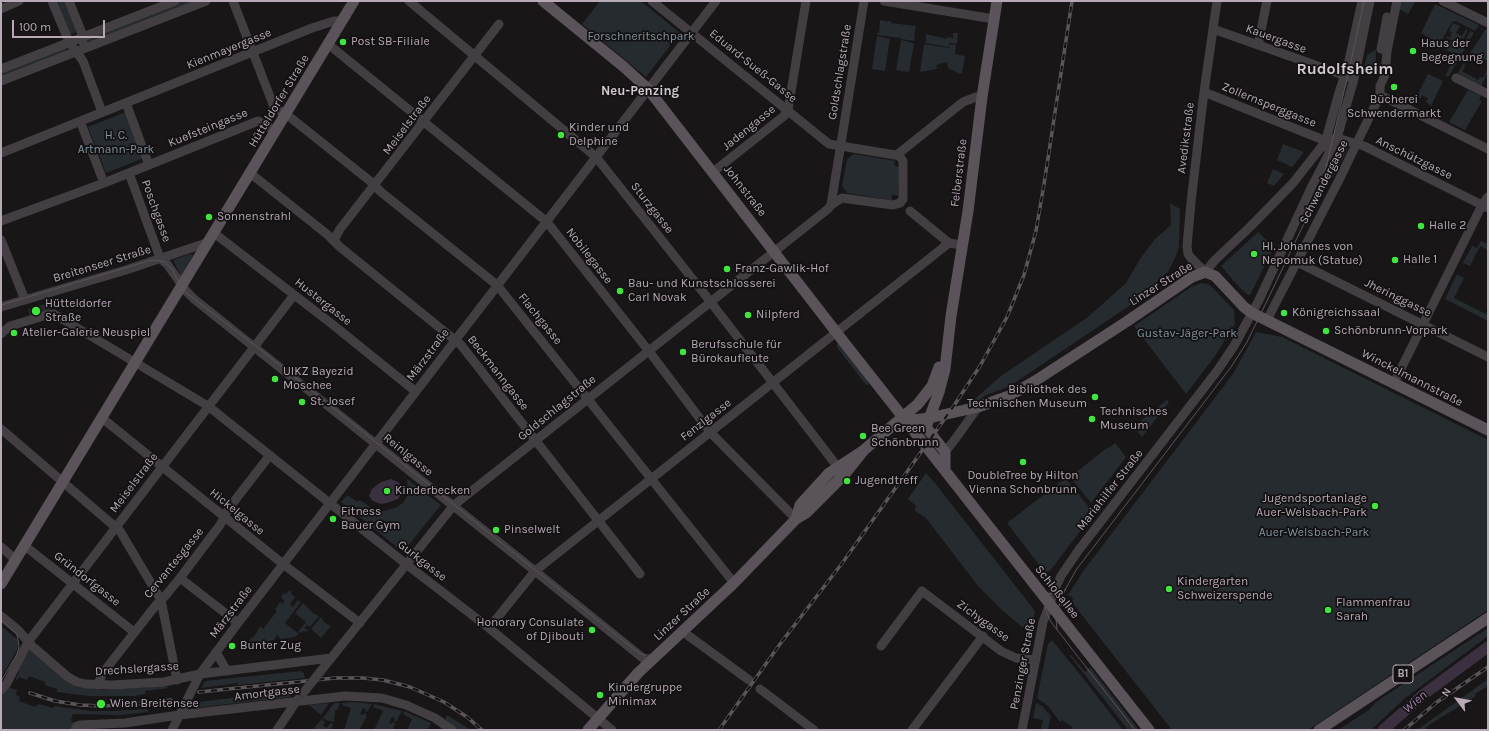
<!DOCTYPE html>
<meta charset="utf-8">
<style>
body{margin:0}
#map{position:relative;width:1489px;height:731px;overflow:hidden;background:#181617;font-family:Karla,sans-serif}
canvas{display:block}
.frame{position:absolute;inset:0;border:2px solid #b7a9b6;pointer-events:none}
.north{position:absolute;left:1437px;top:679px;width:40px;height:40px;-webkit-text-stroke:3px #131112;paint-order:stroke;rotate:302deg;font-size:11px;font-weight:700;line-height:16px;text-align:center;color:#b7a9b6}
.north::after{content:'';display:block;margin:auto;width:14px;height:18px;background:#b7a9b6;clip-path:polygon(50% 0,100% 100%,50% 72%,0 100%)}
.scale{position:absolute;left:12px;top:20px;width:93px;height:18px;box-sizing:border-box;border:2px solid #b7a9b6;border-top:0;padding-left:5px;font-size:12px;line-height:14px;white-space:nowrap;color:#b7a9b6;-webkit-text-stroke:3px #131112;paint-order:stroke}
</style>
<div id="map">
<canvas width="1489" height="731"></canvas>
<div class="frame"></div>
<div class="north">N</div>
<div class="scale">100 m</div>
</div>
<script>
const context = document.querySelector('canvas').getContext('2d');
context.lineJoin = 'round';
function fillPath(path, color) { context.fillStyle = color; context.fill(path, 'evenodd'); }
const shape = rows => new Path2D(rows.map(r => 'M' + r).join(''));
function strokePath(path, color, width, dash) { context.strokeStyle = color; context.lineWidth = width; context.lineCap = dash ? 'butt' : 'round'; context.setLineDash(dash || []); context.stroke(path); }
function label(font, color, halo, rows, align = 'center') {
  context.font = font + ' Karla,sans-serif'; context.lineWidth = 3.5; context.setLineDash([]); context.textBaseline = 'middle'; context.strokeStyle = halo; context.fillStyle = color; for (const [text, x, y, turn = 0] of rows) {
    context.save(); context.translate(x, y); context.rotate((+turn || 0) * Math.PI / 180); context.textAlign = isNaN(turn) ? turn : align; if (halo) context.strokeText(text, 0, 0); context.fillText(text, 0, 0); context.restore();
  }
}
fillPath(shape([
 [57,1,65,1,77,32,70,35],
 [183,1,198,1,90,44,87,38],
 [600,1,641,1,680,33,646,77,582,24],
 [1401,1,1416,1,1408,14,1399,9],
 [1435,4,1479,25,1475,31,1456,21,1452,22,1440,44,1421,33],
 [880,20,888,22,888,21,891,21,891,23,916,26,914,36,915,36,914,41,901,39,901,38,877,35,877,33,879,33],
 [1453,23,1460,26,1456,33,1462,36,1466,29,1468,30,1464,38,1453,41,1446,38,1447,36,1450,38,1452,32,1449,31],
 [1486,29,1488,30,1488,61,1470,53],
 [1470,31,1474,33,1450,74,1449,76,1445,76,1456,55,1441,47,1445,39,1461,47,1463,45],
 [953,33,958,33,957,44,949,43,949,47,925,43,926,41,926,34,947,39,947,37,953,38],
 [877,36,890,39,885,71,872,69],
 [901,40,914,43,909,72,896,70],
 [924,44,949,48,950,44,956,45,955,54,965,56,962,73,960,74,948,68,947,62,936,65,937,69,920,72],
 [66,46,69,52,1,78,1,72],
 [1376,50,1375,74,1363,71,1367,55],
 [1464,63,1465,67,1462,71,1478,80,1480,77,1483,78,1488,69,1488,72,1481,86,1457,74],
 [1428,74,1443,81,1431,106,1426,102,1428,98,1422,95,1421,98,1419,98,1419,92],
 [1468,90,1481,96,1479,100,1482,101,1465,130,1449,122],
 [126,112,144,158,106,173,88,127],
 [1283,144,1304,152,1292,167,1277,160],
 [1341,146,1348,148,1332,179,1336,161],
 [854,154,896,161,894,163,896,167,898,166,899,167,898,195,896,196,894,194,891,197,893,199,891,200,847,193,842,186,847,159],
 [1273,169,1284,174,1274,186,1267,183],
 [1170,203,1180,209,1179,247,1176,256,1168,272,1154,284,1156,288,1010,386,984,396,980,401,969,404,1001,376,1088,317,1126,283,1140,259,1155,239,1171,225],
 [1258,232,1274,247,1250,295,1248,295,1240,288,1221,266],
 [1481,241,1488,244,1488,250,1480,246,1470,266,1463,263,1472,246,1477,248],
 [190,254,193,255,181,277,173,260],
 [1457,274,1464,278,1454,298,1488,315,1488,321,1445,299],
 [1201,283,1208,284,1212,287,1234,310,1235,324,1215,356,1186,394,1134,326,1191,287],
 [48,303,50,310,30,316,28,309],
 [1256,332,1282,337,1488,440,1488,610,1308,730,1172,730,1071,601,1073,600,1072,597,1068,595,1084,570,1233,374],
 [838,342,869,382,868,385,866,385,836,346],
 [1167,400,1169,402,1142,437,1134,428,1141,423,1140,421],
 [1115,443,1126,457,1091,503,1070,477,1108,447,1109,448],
 [926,473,935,483,1035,611,1032,629,1022,627,1003,611,978,586,926,518,915,511,916,506,908,499],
 [407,479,441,505,403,552,341,502,347,495,358,502,360,500,374,510,384,511,395,508,403,503,408,495],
 [1064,479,1066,479,1094,513,1050,571,1047,572,1044,571,1007,523],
 [289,591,291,591,291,594,295,597,290,604,293,607,298,600,301,602,285,623,299,634,294,637,282,639,279,638,278,634,274,640,259,643,257,645,258,648,252,649,251,644,248,642,251,638,254,637,260,626,263,629,277,611,274,609,276,608,280,602,282,604,285,601,281,597,284,593,286,594],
 [303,603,313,613,319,616,310,627,307,625,304,628,308,630,307,632,303,631,300,633,298,632,306,622,295,613],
 [321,617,325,623,331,626,321,638,311,629],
 [1,626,17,639,18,645,17,650,1,678],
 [1488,628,1488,636,1404,699,1371,730,1338,730,1369,710,1376,702],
 [1052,640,1083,678,1123,730,1070,730,1072,727,1062,720,1060,722,1048,706,1037,698,1048,644],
 [29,650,70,683,77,687,103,690,165,686,169,688,145,691,145,694,134,696,89,696,57,692,57,689,45,685,45,682,29,676,27,680,19,677,17,681,16,678,19,672,19,667],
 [1071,655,1085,672,1090,667,1139,730,1128,730,1070,656],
 [301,671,304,673,305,678,238,685,238,683,201,688,205,681],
 [1488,679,1488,686,1475,694,1476,696,1429,725,1424,730,1417,730],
 [8,687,17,690,16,695,20,697,19,701,35,707,39,704,53,708,54,706,91,711,113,711,147,709,148,712,122,715,73,714,71,720,74,723,71,730,5,730,1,728,1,694],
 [298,688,290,697,194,708,194,701,198,701,199,702,239,697,239,695],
 [354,702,372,704,367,712,365,711,366,709,363,708,360,714,363,715,365,713,366,714,366,718,359,730,344,730,351,708,342,705,342,703],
 [329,703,321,715,309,705],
 [334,703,340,703,338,709,335,711,334,722,326,720,323,718],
 [1036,703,1042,706,1051,716,1048,730,1041,730,1043,720,1033,718],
 [374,704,402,711,396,722,394,720,395,718,392,717,389,723,391,724,393,722,395,723,393,730,374,730,383,711,373,707],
 [404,711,431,723,427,730,407,730,412,719,403,714],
 [447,715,471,730,458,730,445,719],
 [322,719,325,722,323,725,326,728,331,723,333,724,331,730,317,730,314,728]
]), '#262b2f');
fillPath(shape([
 [391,479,398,482,401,485,402,493,398,499,387,503,381,504,373,501,369,496,372,489,381,482]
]), '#3b3040');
strokePath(shape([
 [1383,730,1424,694,1488,647]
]), '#3b3040', 11);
strokePath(shape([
 [52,1,69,42,83,61,102,112],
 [69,1,83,36,83,42],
 [233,1,274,107,291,118,370,181,381,192,497,285,734,583],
 [409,1,596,157,706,296,837,466],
 [652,1,829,144,895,155,898,154],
 [884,1,994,19],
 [1217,1,1204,92,1191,202,1187,246,1188,254,1191,258,1205,272,1215,260,1251,226,1293,183,1326,141],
 [1443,1,1488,23],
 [1,9,19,1],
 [1387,17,1381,49,1387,51],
 [1213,29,1349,77],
 [328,44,547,222,648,350,710,432,796,519],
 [1258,45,1267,1],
 [1,69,175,1],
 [1456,78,1488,94],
 [1,81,206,1],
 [1204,92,1326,141],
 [1380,95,1488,149],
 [126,103,149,165],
 [80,121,104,183],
 [1333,139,1337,138,1364,146,1488,208],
 [1324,147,1338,96,1348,65,1362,1],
 [1,153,312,28,334,21,342,21],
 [898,154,963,102,976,97,982,97],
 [713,172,784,116,788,110,806,1],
 [129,173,160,258],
 [250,173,328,235,340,247,461,345,640,574],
 [831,205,864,1],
 [910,211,949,243,962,245],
 [1,221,104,183,258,121,275,131],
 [214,233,332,324,415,391],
 [1,240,25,300],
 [334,240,340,229,499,24],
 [160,258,167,264,186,291,194,299,535,571,649,663],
 [1297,262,1488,357],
 [1,307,126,270,209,242],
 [1267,320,1339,180,1380,95,1380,86,1385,75,1387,51,1397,1],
 [1,334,10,326,47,315,54,314,208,406,406,564,489,628,612,730],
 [1394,383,1482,205,1488,197],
 [102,418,283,564,360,623],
 [1,429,120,531,161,600,177,680],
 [945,452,956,438,978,407],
 [25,546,134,632],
 [1,547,16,560],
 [180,578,238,623],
 [1,616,18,630,32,646,68,677,77,682,85,684,112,685,164,682,200,674,331,658],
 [489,628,535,571,949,243],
 [682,631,749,680],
 [881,646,922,591,1001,651,1016,658,1036,660],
 [216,652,227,671],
 [320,672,454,505,775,251,828,209,831,205,842,198,893,205,900,203,903,199,903,161,898,154],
 [98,685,102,674,156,605,166,595,180,578,220,525,229,508,270,455],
 [760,689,814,730],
 [1,690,7,683,28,642,294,295],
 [75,730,77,726,80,725,125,723,179,715,345,696,382,698,406,705,435,718,452,730],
 [172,730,200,674,238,623,716,1],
 [277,730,298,699],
 [912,730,983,636],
 [1022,730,1043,622,1056,587,1061,576,1078,551,1217,371,1234,346,1259,300,1312,186,1337,138,1354,79,1370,1]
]), '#433e42', 9);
strokePath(shape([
 [543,1,624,67,648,89,843,341,1149,730],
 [904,417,913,420,929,418,978,407,1009,396,1035,381,1126,322,1192,277,1205,272,1215,276,1244,307,1252,313,1488,430],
 [945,470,945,452,926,427,939,392,945,369,951,316,968,211,982,97,997,1],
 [796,519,800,505,829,473,864,450,918,404,932,386,939,367],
 [1,584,354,1],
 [588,730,638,673,734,583,796,519,806,513,844,475,864,450],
 [1319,730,1488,618]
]), '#5b535a', 11);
strokePath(shape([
 [1,305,148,261,155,260,165,262,172,269,181,287,189,295,261,350,630,646,639,653,644,655,650,655,657,652],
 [1,587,356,1],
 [1039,589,1046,593,1053,594,1061,592,1066,589],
 [1,620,17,634,19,647,17,654,1,681],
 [1057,629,1056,619,1060,602,1065,590,1076,570,1231,367,1247,342,1266,303,1321,188,1348,75,1364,1],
 [585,730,636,674,751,564,848,462,883,433,892,428,898,427,905,427,913,430,922,438,1037,585,1043,595,1046,611,1051,622,1135,730]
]), '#5b545b', 1);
const rail = shape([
 [199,692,335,678,363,678,383,680,410,687,444,702,467,717,482,730],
 [30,693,55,701,80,705,101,706,125,705,171,700],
 [719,730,780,644,843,562,953,407,980,366,1007,317,1024,275,1036,231,1045,178,1072,1],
 [1404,730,1437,702,1488,667]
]);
strokePath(rail, '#5b545b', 3.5);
strokePath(rail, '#131112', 2, [6]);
strokePath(shape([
 [304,692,320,672]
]), '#433e42', 9);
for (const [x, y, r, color] of [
 [343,42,4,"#40e540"],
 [1413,51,4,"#40e540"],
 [1394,87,4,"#40e540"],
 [561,135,4,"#40e540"],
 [209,217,4,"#40e540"],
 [1421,226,4,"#40e540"],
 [1254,254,4,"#40e540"],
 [1395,260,4,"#40e540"],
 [727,269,4,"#40e540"],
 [620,291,4,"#40e540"],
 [36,311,5,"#40e540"],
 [1284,313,4,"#40e540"],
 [748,315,4,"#40e540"],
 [1326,331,4,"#40e540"],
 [14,333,4,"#40e540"],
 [683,352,4,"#40e540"],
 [275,379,4,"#40e540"],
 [1095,397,4,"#40e540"],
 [302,402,4,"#40e540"],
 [1092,419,4,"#40e540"],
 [863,436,4,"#40e540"],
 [1023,462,4,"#40e540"],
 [847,481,4,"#40e540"],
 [387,491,4,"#40e540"],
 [1375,506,4,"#40e540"],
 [333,519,4,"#40e540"],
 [496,530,4,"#40e540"],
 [1169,589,4,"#40e540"],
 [1328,610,4,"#40e540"],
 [592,630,4,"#40e540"],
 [232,646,4,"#40e540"],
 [600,695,4,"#40e540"],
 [101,704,5,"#40e540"]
]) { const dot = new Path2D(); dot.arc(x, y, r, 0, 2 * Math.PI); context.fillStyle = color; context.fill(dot); strokePath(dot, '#131112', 1.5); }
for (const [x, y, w] of [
 [1403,674,20]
]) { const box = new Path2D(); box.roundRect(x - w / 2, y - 9, w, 18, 3); context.fillStyle = '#131112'; context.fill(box); strokePath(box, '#b7a9b6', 1); }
label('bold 11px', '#b7a9b6', null, [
 ["B1",1403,674]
]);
label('12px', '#8194a0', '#131112', [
 ["Forschneritschpark",641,37],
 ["H. C.",116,136],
 ["Artmann-Park",116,150],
 ["Gustav-Jäger-Park",1187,334],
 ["Auer-Welsbach-Park",1314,533]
]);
label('12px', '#b7a9b6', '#131112', [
 ["Kauergasse",1276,39,20],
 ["Kienmayergasse",229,49,-22],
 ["Eduard-Sueß-Gasse",753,66,39],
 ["Goldschlagstraße",840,72,-81],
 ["Hütteldorfer Straße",279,101,-59],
 ["Zollernsperggasse",1269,105,22],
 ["Meiselstraße",407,125,-53],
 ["Kuefsteingasse",208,128,-22],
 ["Jadengasse",749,128,-39],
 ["Avedikstraße",1186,138,-83],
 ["Anschützgasse",1414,158,26],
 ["Felberstraße",959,173,-83],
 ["Schwendergasse",1324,182,-63],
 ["Johnstraße",745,191,52],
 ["Sturzgasse",652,208,52],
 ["Poschgasse",156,211,70],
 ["Nobilegasse",589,256,52],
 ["Breitenseer Straße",102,264,-17],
 ["Linzer Straße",1161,284,-32],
 ["Jheringgasse",1398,298,26],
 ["Hustergasse",323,302,38],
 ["Flachgasse",540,319,51],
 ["Märzstraße",428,355,-53],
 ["Beckmanngasse",498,373,52],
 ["Winckelmannstraße",1412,378,27],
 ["Goldschlagstraße",557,408,-39],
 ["Fenzlgasse",706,420,-38],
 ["Reinlgasse",408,455,39],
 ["Meiselstraße",134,483,-53],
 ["Mariahilfer Straße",1110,490,-52],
 ["Hickelgasse",237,512,39],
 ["Gurkgasse",422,561,38],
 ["Cervantesgasse",174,563,-51],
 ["Gründorfgasse",87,579,38],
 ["Schloßallee",1057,592,52],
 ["Märzstraße",231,612,-53],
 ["Linzer Straße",682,614,-43],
 ["Zichygasse",983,621,36],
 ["Penzinger Straße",1023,664,-79],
 ["Drechslergasse",137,669,-4],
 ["Amortgasse",267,693,-7]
]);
label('12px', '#b7a9b6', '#131112', [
 ["Post SB-Filiale",351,42],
 ["Haus der",1421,44],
 ["Begegnung",1421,58],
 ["Bücherei",1394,100,"center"],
 ["Schwendermarkt",1394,114,"center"],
 ["Kinder und",569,128],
 ["Delphine",569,142],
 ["Sonnenstrahl",217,217],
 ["Halle 2",1429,226],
 ["Hl. Johannes von",1262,247],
 ["Nepomuk (Statue)",1262,261],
 ["Halle 1",1403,260],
 ["Franz-Gawlik-Hof",735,269],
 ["Bau- und Kunstschlosserei",628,284],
 ["Carl Novak",628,298],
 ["Hütteldorfer",45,304],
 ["Straße",45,318],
 ["Königreichssaal",1292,313],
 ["Nilpferd",756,315],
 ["Schönbrunn-Vorpark",1334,331],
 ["Atelier-Galerie Neuspiel",22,333],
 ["Berufsschule für",691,345],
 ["Bürokaufleute",691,359],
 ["UIKZ Bayezid",283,372],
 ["Moschee",283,386],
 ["Bibliothek des",1087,390,"right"],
 ["Technischen Museum",1087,404,"right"],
 ["St. Josef",310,402],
 ["Technisches",1100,412],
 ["Museum",1100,426],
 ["Bee Green",871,429],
 ["Schönbrunn",871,443],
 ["DoubleTree by Hilton",1023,476,"center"],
 ["Vienna Schonbrunn",1023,490,"center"],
 ["Jugendtreff",855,481],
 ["Kinderbecken",395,491],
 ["Jugendsportanlage",1367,499,"right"],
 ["Auer-Welsbach-Park",1367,513,"right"],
 ["Fitness",341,512],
 ["Bauer Gym",341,526],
 ["Pinselwelt",504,530],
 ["Kindergarten",1177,582],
 ["Schweizerspende",1177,596],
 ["Flammenfrau",1336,603],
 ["Sarah",1336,617],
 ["Honorary Consulate",584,623,"right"],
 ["of Djibouti",584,637,"right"],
 ["Bunter Zug",240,646],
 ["Kindergruppe",608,688],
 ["Minimax",608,702],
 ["Wien Breitensee",110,704]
], 'left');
label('bold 13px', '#d3c9d2', '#131112', [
 ["Neu-Penzing",640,91]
]);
label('italic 13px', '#a682af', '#131112', [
 ["Wien",1415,702,-40]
]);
label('bold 16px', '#d3c9d2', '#131112', [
 ["Rudolfsheim",1345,69]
]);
</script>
